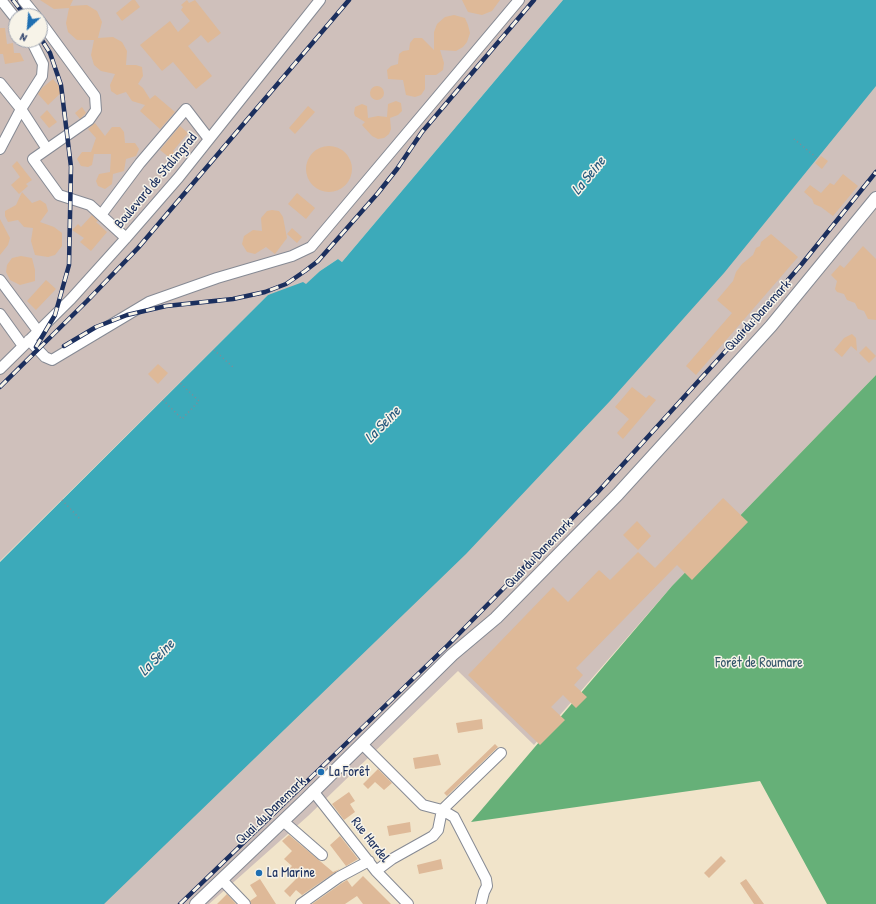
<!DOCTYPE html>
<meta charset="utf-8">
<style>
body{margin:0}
#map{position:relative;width:876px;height:904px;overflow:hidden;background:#f1e4ca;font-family:"Patrick Hand",sans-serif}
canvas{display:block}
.north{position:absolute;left:8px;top:8px;width:40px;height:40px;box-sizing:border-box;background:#f7f3e8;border:1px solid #9fa5b1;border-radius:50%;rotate:206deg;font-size:11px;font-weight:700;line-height:16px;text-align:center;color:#1b2f5e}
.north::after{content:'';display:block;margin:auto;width:14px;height:18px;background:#1f6fb2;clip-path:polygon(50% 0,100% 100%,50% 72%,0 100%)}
</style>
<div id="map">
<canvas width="876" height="904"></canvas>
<div class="north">N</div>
</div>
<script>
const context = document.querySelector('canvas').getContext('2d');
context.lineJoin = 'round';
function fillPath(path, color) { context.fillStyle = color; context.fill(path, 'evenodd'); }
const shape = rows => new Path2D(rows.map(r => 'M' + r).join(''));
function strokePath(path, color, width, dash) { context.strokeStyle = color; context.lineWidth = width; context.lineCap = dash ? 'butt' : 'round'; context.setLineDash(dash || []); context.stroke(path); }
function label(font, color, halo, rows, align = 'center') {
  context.font = font + ' "Patrick Hand",sans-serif'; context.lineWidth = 3; context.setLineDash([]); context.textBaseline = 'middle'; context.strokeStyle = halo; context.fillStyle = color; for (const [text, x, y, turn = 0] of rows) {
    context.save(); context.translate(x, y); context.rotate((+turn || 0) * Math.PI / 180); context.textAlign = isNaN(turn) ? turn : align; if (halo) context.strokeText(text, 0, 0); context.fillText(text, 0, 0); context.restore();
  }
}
fillPath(shape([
 [0,0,563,0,342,262,338,259,320,271,306,285,268,295,0,561],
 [16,16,40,16,40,40,16,40],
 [876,26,876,375,672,586,534,745,458,671,308,816,209,904,83,904]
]), '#cfc0bb');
fillPath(shape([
 [876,375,876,904,827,904,760,781,471,822,672,586]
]), '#66b078');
fillPath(shape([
 [563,0,876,0,876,86,724,273,610,401,466,554,104,904,0,904,0,562,268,295,303,282,306,284,320,271,338,259,342,262]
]), '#3caaba');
fillPath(shape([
 [40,0,73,0,70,6,87,5,97,11,102,22,98,38,113,37,122,42,127,51,126,65,136,65,142,67,143,76,138,84,143,88,150,99,155,95,175,112,160,129,140,111,145,105,132,101,126,92,117,95,111,91,110,85,115,74,101,71,94,65,91,55,94,40,77,40,68,32,66,23,69,8,54,9],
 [132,0,135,0,140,7,122,21,116,13],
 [187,0,189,3,195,0,221,33,208,43,201,35,188,46,212,76,196,89,173,62,162,71,140,45,170,21,178,32,190,21,181,10,183,7,181,5],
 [462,0,500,0,492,11,482,15,468,12],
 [454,15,465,18,468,25,470,33,467,42,463,47,456,51,440,50,444,63,443,70,436,75,425,75,425,89,421,95,415,97,406,95,403,80,388,79,387,70,391,66,398,64,399,54,403,51,409,50,410,43,414,38,422,38,434,50,434,32,437,24,445,17],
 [0,28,5,28,7,44,13,43,14,53,20,53,24,61,5,64,3,54,0,54],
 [53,79,63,91,48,105,38,94,42,88],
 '370 93a7 7 0 1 1 14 0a7 7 0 1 1-14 0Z',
 [396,101,401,103,402,111,398,115,390,118,391,129,389,134,384,138,378,139,372,136,362,125,365,122,355,116,354,113,355,107,362,104,367,106,368,118,378,116,387,117,388,104],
 [308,106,315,112,295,134,289,128],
 [82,107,86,113,80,119,75,113],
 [47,110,57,122,49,128,40,117],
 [95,123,105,136,112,127,120,127,124,132,125,143,135,143,139,149,136,156,126,159,124,171,113,174,112,184,105,189,98,186,96,181,99,174,110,172,111,154,94,154,92,165,88,167,81,166,77,159,82,152,91,152,96,138,88,129],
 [180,126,188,133,173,151,174,153,170,158,160,150],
 '306 169a23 23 0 1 1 46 0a23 23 0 1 1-46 0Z',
 [821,156,828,161,822,169,815,163],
 [17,161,32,180,26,184,28,186,19,194,11,185,20,177,12,166],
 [843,174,858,186,833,216,821,207,814,204,812,199,804,192,810,185,821,193,830,183,834,185],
 [22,192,32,203,40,200,46,204,48,211,40,222,54,227,62,233,62,246,55,255,48,257,35,255,31,241,33,228,24,227,18,220,8,222,5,216,5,211,16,205],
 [297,193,315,208,306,219,288,204],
 [272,210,279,211,283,217,287,238,275,254,266,247,255,254,247,252,242,244,244,236,253,230,262,231,261,218,267,211],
 [92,215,98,221,96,222,107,232,91,251,80,242,84,238,72,230,78,224,81,227],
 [0,219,10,238,8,245,0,255],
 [292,228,302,237,297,243,287,234],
 [771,234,798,257,696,375,686,366,732,313,717,300,733,281,736,272,742,264,753,255,756,248,760,246,761,242],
 [863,246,876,259,876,320,868,319,864,311,858,309,855,303,847,300,844,294,837,292,835,289,837,281,831,275,840,265,844,268],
 [21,256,32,258,35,270,35,281,20,285,10,280,6,272,7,265,12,258],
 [46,280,56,289,36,310,27,301],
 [852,334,856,338,857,351,851,346,842,357,834,350,844,338],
 [866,346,876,356,869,363,859,353],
 [158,364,168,373,158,384,148,374],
 [632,387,646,398,649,395,656,400,623,439,617,433,629,419,615,407],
 [723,498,748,522,692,580,677,565,576,668,583,675,574,685,587,697,576,708,563,695,551,707,565,720,540,745,468,675,553,587,568,602,599,570,610,580,638,552,655,568],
 [637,521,651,536,638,550,623,535],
 [482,719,483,729,458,733,456,723],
 [495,744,498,747,447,796,444,793],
 [438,754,441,765,415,769,413,758],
 [378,769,392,783,384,790,375,782,368,789,363,784],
 [349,792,355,801,350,804,355,812,344,820,332,804],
 [410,822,411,832,389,836,387,826],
 [289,835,333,872,340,869,302,895,296,890,290,897,284,891,298,877,289,869,292,866,284,859,292,851,282,841],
 [340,836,358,859,346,866,330,845],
 [721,856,726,861,709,878,704,873],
 [441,859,443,869,419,874,417,865],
 [363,876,391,904,363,904,357,896,345,904,312,904,342,883,347,880,352,887],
 [260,879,276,904,251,904,250,901,257,896,250,885],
 [746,879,764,904,754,904,740,883],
 [227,894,236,904,217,904]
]), '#deb998');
const minor = shape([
 [1,0,16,19],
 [23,0,36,16],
 [40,21,95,96,96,110,89,120,33,159,59,195,90,205,126,238],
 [31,40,43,64,42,76,21,109,47,149],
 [0,83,21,109,0,149],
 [101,215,140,163,186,109,209,139],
 [0,280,38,331],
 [0,314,23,346],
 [29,340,45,357,52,360,149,302,217,278,292,256,311,247,519,0],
 [0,369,71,299,126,238,179,177,320,0],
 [362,744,423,805,442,810,438,830,433,836,392,859,376,871],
 [313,791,376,871,408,904],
 [283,821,322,855],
 [222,880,245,904],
 [301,904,339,877,369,861],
 [481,904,484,892,487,886,486,879,454,817,442,810,501,753]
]);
const major = shape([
 [196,904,305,800,452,655,496,618,618,494,771,326,876,198]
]);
strokePath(minor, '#868a94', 12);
strokePath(major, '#868a94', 14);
strokePath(shape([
 [794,139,817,158],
 [214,350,234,368],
 [163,400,182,419,199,401,180,383],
 [62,500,79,518]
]), '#868a94', 1.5, [1, 3]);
strokePath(minor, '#fff', 10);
strokePath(major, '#fff', 12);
const rail = shape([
 [13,0,25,16],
 [64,346,96,327,127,315,166,306,233,299,265,292,286,284,305,271,318,261,378,193,397,169,422,132,534,0],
 [36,347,55,315,69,265,71,167,61,85,50,53,40,37],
 [0,387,87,301,138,248,349,0],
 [180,904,448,645,596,494,743,332,801,265,876,172]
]);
strokePath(rail, '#1b2f5e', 4.5);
strokePath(rail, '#f7f3e8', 3, [9]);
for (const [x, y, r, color] of [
 [321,772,4,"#1f6fb2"],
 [259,873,4,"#1f6fb2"]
]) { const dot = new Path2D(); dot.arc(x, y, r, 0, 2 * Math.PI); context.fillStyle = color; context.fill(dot); strokePath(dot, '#f7f3e8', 1.5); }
label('14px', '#1b2f5e', '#f7f3e8', [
 ["Boulevard de Stalingrad",156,181,-50],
 ["Quai du Danemark",758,316,-48],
 ["Quai du Danemark",539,554,-46],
 ["Quai du Danemark",271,811,-44],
 ["Rue Hardel",370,840,52]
]);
label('14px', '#34566a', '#f7f3e8', [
 ["Forêt de Roumare",759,663]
]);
label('14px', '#1b2f5e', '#f7f3e8', [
 ["La Forêt",329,772],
 ["La Marine",267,873]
], 'left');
label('italic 15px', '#275a7e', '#f7f3e8', [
 ["La Seine",589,176,-51],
 ["La Seine",383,425,-46],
 ["La Seine",157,658,-46]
]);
</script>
